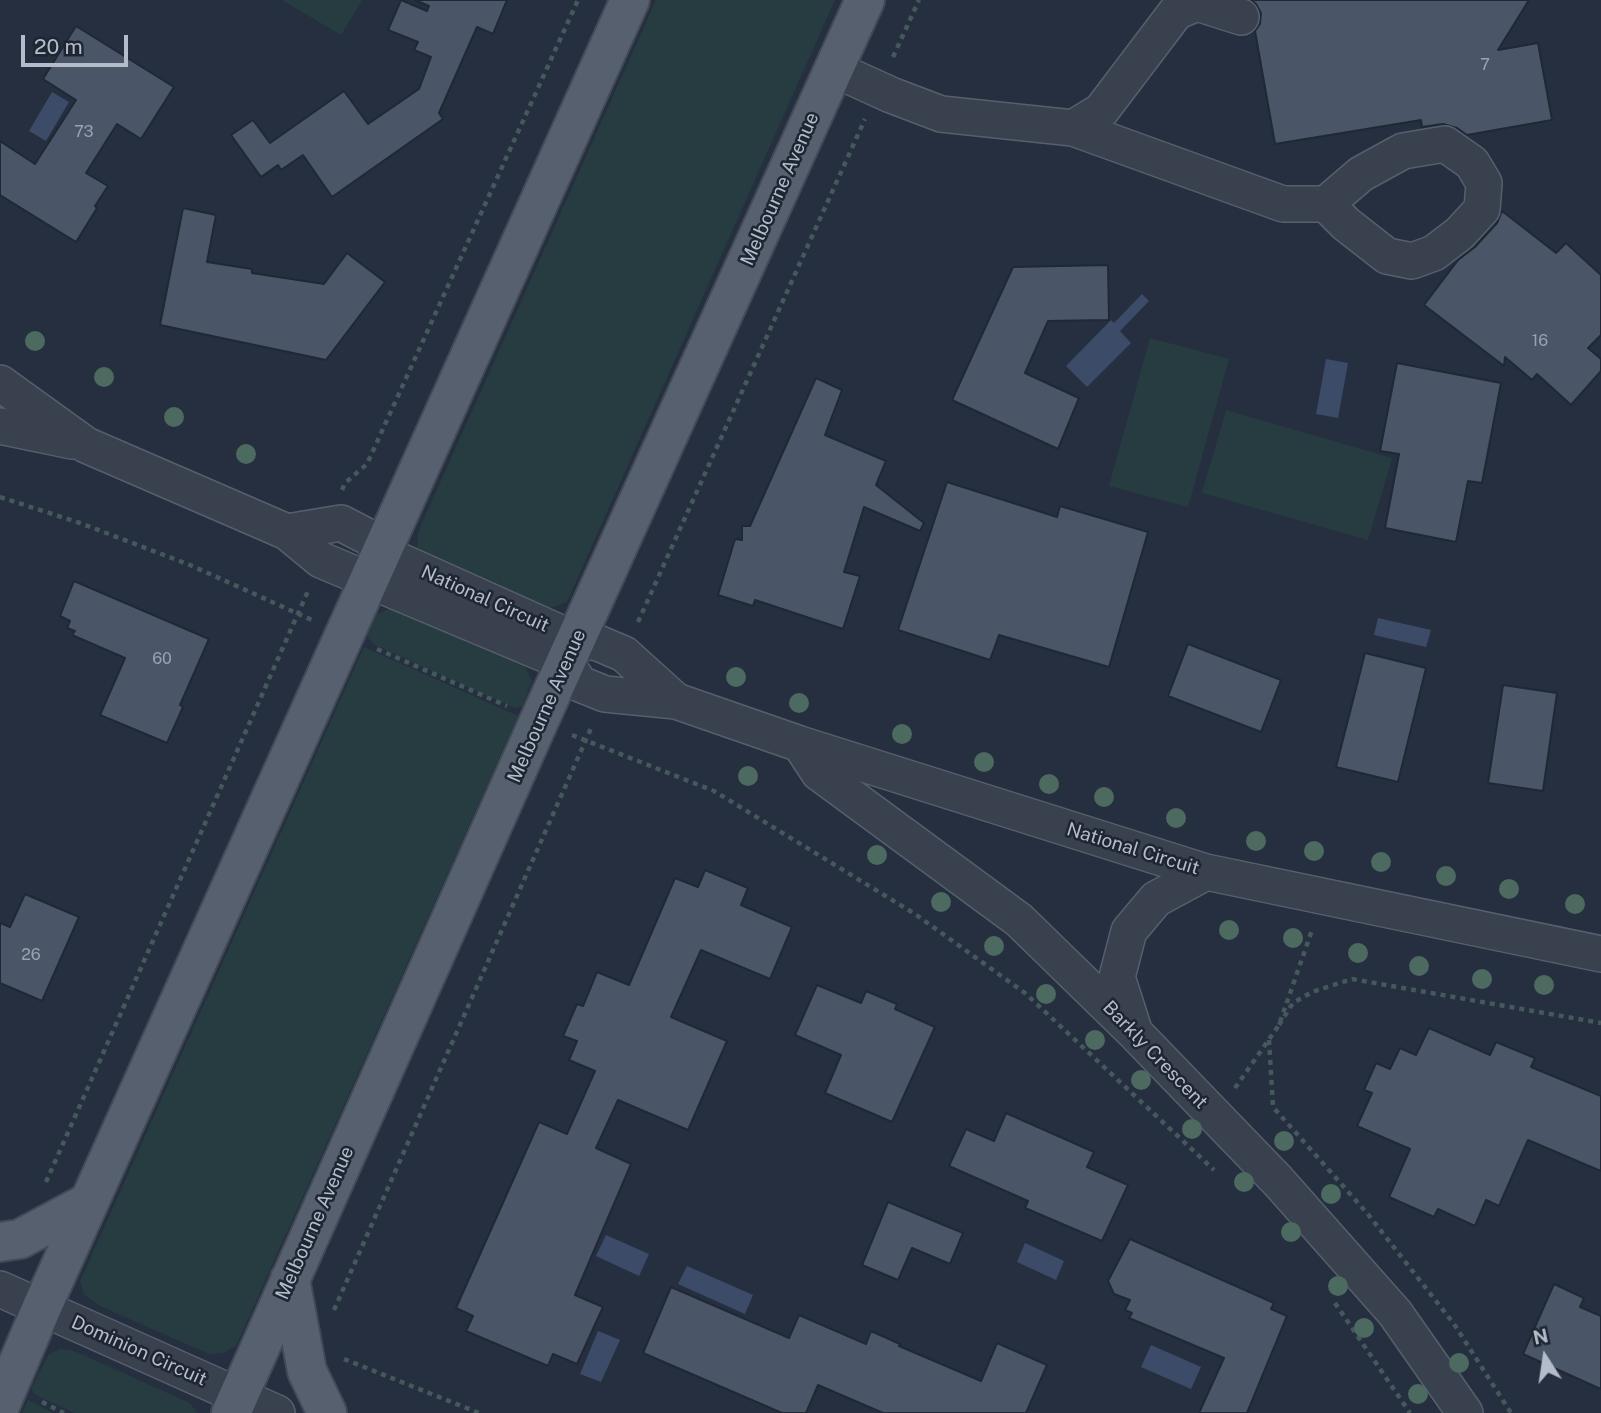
<!DOCTYPE html>
<style>
body{margin:0}
#map{position:relative;width:1601px;height:1413px;overflow:hidden;background:#252f3f;font-family:"Public Sans",sans-serif}
canvas{display:block}
.north{position:absolute;left:1510px;top:1322px;width:70px;height:70px;-webkit-text-stroke:5px #1e2634;paint-order:stroke;rotate:348deg;font-size:19px;font-weight:700;line-height:28px;text-align:center;color:#b5bcc9}
.north::after{content:'';display:block;margin:auto;width:24px;height:32px;background:#b5bcc9;clip-path:polygon(50% 0,100% 100%,50% 72%,0 100%)}
.scale{position:absolute;left:21px;top:35px;width:107px;height:32px;box-sizing:border-box;border:4px solid #b5bcc9;border-top:0;padding-left:9px;font-size:21px;line-height:24px;white-space:nowrap;color:#b5bcc9;-webkit-text-stroke:5px #1e2634;paint-order:stroke}
</style>
<div id="map">
<canvas width="1601" height="1413"></canvas>
<div class="north">N</div>
<div class="scale">20 m</div>
</div>
<script>
const context = document.querySelector('canvas').getContext('2d');
context.lineJoin = 'round';
function fillPath(path, color) { context.fillStyle = color; context.fill(path, 'evenodd'); }
const shape = rows => new Path2D(rows.map(r => 'M' + r).join(''));
function strokePath(path, color, width, dash) { context.strokeStyle = color; context.lineWidth = width; context.lineCap = dash ? 'butt' : 'round'; context.setLineDash(dash || []); context.stroke(path); }
function label(font, color, halo, rows, align = 'center') {
  context.font = font + ' "Public Sans",sans-serif'; context.lineWidth = 5; context.setLineDash([]); context.textBaseline = 'middle'; context.strokeStyle = halo; context.fillStyle = color; for (const [text, x, y, turn = 0] of rows) {
    context.save(); context.translate(x, y); context.rotate((+turn || 0) * Math.PI / 180); context.textAlign = isNaN(turn) ? turn : align; if (halo) context.strokeText(text, 0, 0); context.fillText(text, 0, 0); context.restore();
  }
}
fillPath(shape([
 [282,0,362,0,341,35],
 [656,0,835,0,567,602,548,609,426,557,417,546,418,532],
 [1150,338,1229,359,1188,507,1109,486],
 [1226,410,1392,458,1368,540,1202,493],
 [401,603,522,660,532,681,522,707,515,708,373,644,367,636,376,615],
 [364,647,518,716,236,1346,223,1353,209,1354,100,1306,84,1294,80,1281],
 [60,1349,72,1350,190,1403,197,1413,74,1413,34,1394,31,1388,49,1354],
 [28,1400,53,1413,22,1413]
]), '#273c40');
fillPath(shape([
 [52,92,69,102,46,141,29,131],
 [1142,294,1149,301,1120,331,1131,343,1087,387,1066,366,1111,320,1114,323],
 [1326,359,1348,363,1338,418,1316,414],
 [1378,618,1431,630,1426,647,1374,635],
 [606,1235,649,1254,639,1276,596,1256],
 [1025,1243,1064,1261,1056,1280,1017,1262],
 [687,1266,753,1295,745,1314,678,1284],
 [598,1331,620,1340,601,1382,580,1374],
 [1151,1345,1201,1367,1191,1389,1141,1367]
]), '#3b4b68');
const building = shape([
 [401,0,427,11,429,6,415,0,507,0,493,34,477,27,439,113,443,119,332,197,303,155,281,170,278,165,261,177,231,135,253,120,270,143,344,91,368,124,419,89,431,57,414,50,418,42,388,30,401,0],
 [1251,0,1529,0,1498,50,1538,43,1552,120,1467,135,1457,128,1443,124,1422,127,1421,120,1275,144,1255,31,1260,24,1261,13,1256,4,1251,0],
 [76,26,174,87,141,139,117,124,86,173,108,186,95,206,97,208,76,242,0,195,0,141,35,164,76,100,43,79,76,26],
 [183,208,216,215,207,262,252,269,252,273,324,284,347,253,385,282,326,360,160,325,183,208],
 [1502,211,1556,253,1566,243,1601,275,1601,335,1588,348,1601,359,1601,371,1571,405,1537,374,1532,380,1505,357,1504,366,1424,305,1458,260,1475,247,1497,223,1502,211],
 [1108,265,1109,320,1048,321,1025,373,1079,398,1058,449,952,400,1013,267,1108,265],
 [1397,363,1501,383,1482,483,1468,481,1456,542,1385,528,1399,454,1380,451,1397,363],
 [816,378,842,390,825,435,886,461,876,485,924,523,920,531,864,507,844,572,860,576,843,629,755,600,753,606,718,595,735,539,742,540,742,526,750,526,816,378],
 [947,482,1057,517,1060,506,1148,532,1109,667,999,635,990,660,898,630,947,482],
 [74,581,209,639,180,705,183,707,167,743,100,715,125,658,72,635,75,631,67,628,70,621,60,616,74,581],
 [1188,644,1281,680,1261,732,1168,696,1188,644],
 [1365,653,1426,668,1398,782,1336,767,1365,653],
 [1503,685,1557,693,1543,791,1488,783,1503,685],
 [705,870,748,888,741,905,792,927,770,979,701,950,671,1017,727,1041,688,1130,618,1100,596,1148,631,1164,575,1295,603,1307,577,1364,553,1354,548,1366,466,1331,473,1316,456,1308,539,1122,567,1134,595,1071,569,1060,577,1041,563,1036,577,1004,583,1006,597,972,629,985,675,878,698,887,705,870],
 [25,894,79,917,42,1001,0,983,0,923,10,927,25,894],
 [817,985,861,1003,866,991,897,1004,895,1009,935,1027,892,1122,825,1093,841,1055,795,1035,817,985],
 [1429,1028,1490,1055,1496,1042,1535,1058,1531,1067,1601,1096,1601,1171,1528,1140,1499,1206,1486,1200,1475,1226,1438,1209,1434,1217,1389,1197,1410,1149,1357,1126,1372,1093,1364,1090,1376,1063,1390,1069,1400,1048,1416,1055,1429,1028],
 [1006,1113,1094,1152,1087,1167,1128,1185,1102,1241,1025,1208,1028,1201,949,1166,966,1129,994,1141,1006,1113],
 [888,1202,963,1233,950,1264,912,1248,898,1280,862,1265,888,1202],
 [1130,1239,1274,1303,1271,1309,1287,1316,1247,1413,1199,1413,1224,1358,1129,1318,1132,1313,1125,1310,1130,1300,1114,1294,1108,1281,1130,1239],
 [1554,1284,1584,1298,1580,1307,1601,1316,1601,1389,1523,1354,1554,1284],
 [671,1287,789,1338,799,1315,866,1344,871,1331,900,1344,899,1346,981,1381,997,1343,1047,1365,1026,1413,883,1413,818,1385,806,1413,782,1413,643,1353,671,1287]
]);
fillPath(building, '#4b5568');
strokePath(building, '#202836', 2);
const minor = shape([
 [834,69,891,95,941,114,1073,128,1283,204,1326,204,1361,174,1403,151,1445,144,1472,163,1484,183,1482,209,1460,233,1434,253,1412,261,1387,256,1346,224,1326,204],
 [1073,128,1101,111,1176,12,1197,3,1241,17],
 [0,383,86,445,287,532,321,560,566,663,580,684,605,694,676,701,800,744,1206,872,1601,954],
 [0,426,72,441],
 [287,532,341,523,370,538,382,553,576,640,598,643,624,654,676,701],
 [800,744,819,773,1019,920,1136,1034,1278,1181,1395,1313,1465,1413],
 [1133,1027,1117,977,1129,931,1156,899,1206,872],
 [0,1289,277,1413]
]);
const major = shape([
 [0,1242,20,1239,89,1202],
 [290,1279,307,1371,327,1413],
 [0,1406,42,1307,630,0],
 [231,1413,539,721,865,0]
]);
strokePath(minor, '#575f6c', 38);
strokePath(major, '#424a58', 42);
strokePath(shape([
 [893,57,919,0],
 [342,490,345,483,367,464,578,0],
 [0,497,80,523,190,565,312,620],
 [638,622,865,119],
 [377,649,507,706],
 [572,735,714,791,915,914,1025,993,1214,1170],
 [1279,1025,1293,1003,1312,992,1352,979,1601,1023],
 [1269,1040,1273,1107,1367,1213,1454,1324,1511,1413],
 [1235,1088,1279,1025,1312,930],
 [46,1182,308,591],
 [1335,1303,1410,1413],
 [334,1310,592,726],
 [344,1359,479,1413],
 [42,1402,64,1413]
]), '#45595d', 4.5, [5, 5]);
strokePath(minor, '#39414f', 35);
strokePath(major, '#57606f', 38);
context.fillStyle = '#4c6a5f';
for (const [x, y] of [
 [35,341],
 [104,377],
 [174,417],
 [246,454],
 [736,677],
 [799,703],
 [902,734],
 [984,762],
 [748,776],
 [1049,784],
 [1104,797],
 [1176,818],
 [1256,841],
 [1314,851],
 [877,855],
 [1381,862],
 [1446,876],
 [1509,889],
 [941,902],
 [1575,904],
 [1229,930],
 [1293,938],
 [994,946],
 [1358,953],
 [1419,966],
 [1482,979],
 [1544,985],
 [1046,994],
 [1095,1040],
 [1141,1080],
 [1192,1129],
 [1284,1141],
 [1244,1182],
 [1331,1194],
 [1291,1232],
 [1338,1286],
 [1364,1328],
 [1459,1363],
 [1418,1394]
]) { context.beginPath(); context.arc(x, y, 10, 0, 2 * Math.PI); context.fill(); }
label('16px', '#9aa2b1', null, [
 ["7",1485,65],
 ["73",84,132],
 ["16",1540,341],
 ["60",162,659],
 ["26",31,955]
]);
label('19px', '#b5bcc9', '#1e2634', [
 ["Melbourne Avenue",780,189,-66],
 ["National Circuit",485,599,24],
 ["Melbourne Avenue",547,706,-66],
 ["National Circuit",1133,849,17],
 ["Barkly Crescent",1155,1055,46],
 ["Melbourne Avenue",315,1223,-66],
 ["Dominion Circuit",139,1351,24]
]);
</script>
